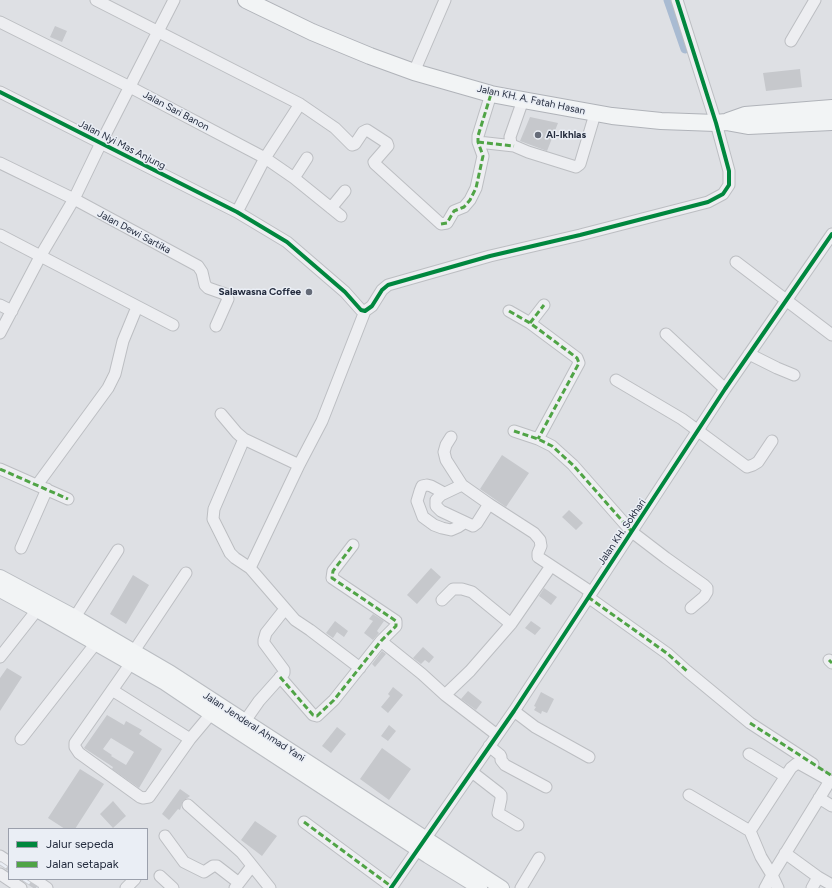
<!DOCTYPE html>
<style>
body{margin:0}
#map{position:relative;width:832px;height:888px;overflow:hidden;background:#dee0e4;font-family:Figtree,sans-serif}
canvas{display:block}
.legend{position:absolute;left:8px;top:828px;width:140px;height:52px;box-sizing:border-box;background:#eaeef5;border:1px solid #9ba0ac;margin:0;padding:5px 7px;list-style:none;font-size:12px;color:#242c3e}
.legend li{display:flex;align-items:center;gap:8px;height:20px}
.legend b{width:20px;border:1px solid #9ba0ac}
</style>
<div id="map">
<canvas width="832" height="888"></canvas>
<ul class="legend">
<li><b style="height:5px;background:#00873e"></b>Jalur sepeda</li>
<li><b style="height:5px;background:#50a446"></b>Jalan setapak</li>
</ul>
</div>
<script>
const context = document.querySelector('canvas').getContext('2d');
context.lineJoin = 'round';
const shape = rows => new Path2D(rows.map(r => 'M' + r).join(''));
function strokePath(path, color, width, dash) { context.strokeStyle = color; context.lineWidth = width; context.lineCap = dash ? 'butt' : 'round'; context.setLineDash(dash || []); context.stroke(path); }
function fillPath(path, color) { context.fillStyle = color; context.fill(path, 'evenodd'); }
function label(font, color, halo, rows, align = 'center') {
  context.font = font + ' Figtree,sans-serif'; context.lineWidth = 3; context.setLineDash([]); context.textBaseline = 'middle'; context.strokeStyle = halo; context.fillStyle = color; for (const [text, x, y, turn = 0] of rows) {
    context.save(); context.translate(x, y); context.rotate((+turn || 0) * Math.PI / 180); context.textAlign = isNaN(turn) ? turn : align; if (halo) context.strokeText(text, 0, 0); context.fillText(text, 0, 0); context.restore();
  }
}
strokePath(shape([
 [668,0,685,49]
]), '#a9bbd2', 9);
fillPath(shape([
 [55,26,67,31,62,42,50,37],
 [800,69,802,87,766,91,763,73],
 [530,117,558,123,547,151,520,141],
 [502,455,529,473,506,507,480,489],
 [569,510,583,523,576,530,562,517],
 [431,568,441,577,417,604,407,595],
 [133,575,149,585,126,624,110,614],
 [544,588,557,597,551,605,539,596],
 [373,614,384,621,377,631,379,633,373,640,364,633,373,621,369,619],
 [335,621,348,631,344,637,337,632,333,638,326,633],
 [531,621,541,628,535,635,525,628],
 [423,647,434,657,429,663,425,660,421,664,413,658],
 [382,651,386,654,375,667,372,664],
 [7,668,22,677,0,711,0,678],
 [393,687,403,695,388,713,381,707,390,696,388,694],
 [468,691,482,702,476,710,461,699],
 [541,692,554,699,547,713,542,711,541,714,534,710,536,707,534,706],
 [107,715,124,725,126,721,142,730,139,734,162,749,139,788,112,769,113,767,84,748],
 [111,738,134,752,126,765,111,756,112,755,103,749],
 [389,725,396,731,388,741,381,736],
 [337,727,346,734,331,753,322,746],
 [382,748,411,769,389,800,360,779],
 [80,769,104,784,75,829,65,829,48,818],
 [180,789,190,796,183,801,180,810,178,809,169,820,162,814],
 [113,801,126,816,113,828,100,814],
 [255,821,277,836,262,856,241,840]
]), '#c6c8cc');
const minor = shape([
 [96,0,300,104,335,128,352,145,355,144,363,132,367,130,387,143,388,146,374,162,375,164,441,224,447,223,454,211,464,207,470,200,476,188,483,156,478,142,478,136,491,94],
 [0,22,130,87,265,158,294,178,341,216],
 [791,41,815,0],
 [414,72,445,0],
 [0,92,237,212,287,242,345,292,361,310,365,311,372,306,382,290,388,285,490,256,580,235,708,202,723,194,729,185,729,171,716,123,677,0],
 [523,100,510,137,511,144,514,146,528,152,576,167,580,164,595,114],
 [478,142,514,146],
 [0,163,74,199,198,266,202,272,205,285,208,288,225,294,228,299,216,326],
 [294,178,307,158],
 [331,208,345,191],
 [237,212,265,158,300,104],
 [0,235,173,325],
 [736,262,832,335],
 [0,305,12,311],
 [509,311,530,323,577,358,579,363,538,439],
 [530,323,544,305],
 [0,333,41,255,74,199,101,143,174,0],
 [666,334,725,389],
 [749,354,777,368,794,375],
 [616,380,682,419,747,467,753,465,758,462,772,441],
 [221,414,237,433,244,439,299,465],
 [514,431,538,439,552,446,573,465,632,532,666,558,704,585,707,588,707,592,704,597,691,608],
 [451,437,446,445,444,452,446,460,462,485,489,504,534,533,540,540,541,546,538,553,538,557,591,592],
 [244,439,214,509,213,519,230,553,235,558,250,568,295,620,310,630,360,668],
 [0,469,68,499],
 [37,485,108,388,115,374,123,341,137,307],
 [462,485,441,495,436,500,436,506,441,511,473,526,477,523,489,504],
 [444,493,431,486,427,485,422,486,420,491,417,501,423,517,434,525,442,528,451,530,458,527,464,523],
 [21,548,47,489],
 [250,568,299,465,322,421,365,311],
 [588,597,668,654,687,671,750,723,813,764],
 [442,600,453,589,462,589,472,592,511,624],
 [75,617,118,550],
 [381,641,422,674,445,695,497,735],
 [134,651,186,573],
 [0,657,37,610],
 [829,660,832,663],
 [131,663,75,743,75,747,79,753,140,797,143,798,149,797,190,739,211,714],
 [280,677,313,715,317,716,334,700,381,641,396,626,396,621,332,578,333,571,353,545],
 [112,690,190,739],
 [445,695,470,671,511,624,551,566],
 [514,711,535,727,589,757],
 [245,721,259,701,284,673,284,670,264,643,264,640,266,633,285,609],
 [21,739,96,643],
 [489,746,500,755,501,757,501,760,505,765,546,787],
 [749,754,785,776],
 [472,772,499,793,501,795,501,799,498,813,518,825],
 [689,795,750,831],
 [819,798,832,806],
 [188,805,242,853,270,888],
 [304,822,392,887],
 [165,836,184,862,204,872,213,866,217,866,239,883],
 [785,853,818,877,812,888],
 [0,856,9,862],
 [0,874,21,888],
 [160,876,173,888],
 [818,877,832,885],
 [34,879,47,888],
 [126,888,135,879],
 [235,888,252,866],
 [391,888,514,711,725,389,832,234],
 [521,888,539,858],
 [765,888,772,875,828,784,828,780,825,778,800,764,796,764,791,768,750,831,761,857,772,875,778,888]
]);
const major = shape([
 [0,577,75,617,171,673,502,888],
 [0,590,37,610,165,683,211,714,428,856,480,888]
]);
const highway = shape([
 [246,0,312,32,370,56,414,72,491,94,523,100,612,116,661,121,716,123,726,122,748,126,832,122],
 [728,121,745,115,832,108]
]);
strokePath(minor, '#bcbec2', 13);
strokePath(major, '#babdc2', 16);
strokePath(highway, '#b0b3b9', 18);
strokePath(minor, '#edeef1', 11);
strokePath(major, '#f2f4f5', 14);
strokePath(highway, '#f2f4f5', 16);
const rail = shape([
 [0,863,9,869],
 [23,879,37,888]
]);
strokePath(rail, '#c6c8cc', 4);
strokePath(rail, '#eaeef5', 2.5, [8]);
strokePath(shape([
 [478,142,514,146],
 [441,224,447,223,454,211,464,207,470,200,476,188,483,156,478,142,478,136,491,94],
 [509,311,530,323,577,358,579,363,538,439],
 [530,323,544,305],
 [514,431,538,439,552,446,573,465,632,532],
 [0,469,68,499],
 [588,597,668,654,687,671],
 [829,660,832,663],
 [280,677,313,715,317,716,334,700,381,641,396,626,396,621,332,578,333,571,353,545],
 [750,723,832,776],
 [304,822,392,887]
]), '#50a446', 3, [6, 3]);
strokePath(shape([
 [0,92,237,212,287,242,345,292,361,310,365,311,372,306,382,290,388,285,490,256,580,235,708,202,723,194,729,185,729,171,716,123,677,0],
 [391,888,514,711,725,389,832,234]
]), '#00873e', 4);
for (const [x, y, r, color] of [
 [538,135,4,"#656b78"],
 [309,292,4,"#656b78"]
]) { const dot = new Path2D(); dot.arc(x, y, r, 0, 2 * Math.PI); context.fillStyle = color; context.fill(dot); strokePath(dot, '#eaeef5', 1.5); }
label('10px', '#242c3e', '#eaeef5', [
 ["Jalan KH. A. Fatah Hasan",531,100,12],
 ["Jalan Sari Banon",176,111,28],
 ["Jalan Nyi Mas Anjung",122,145,27],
 ["Jalan Dewi Sartika",134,232,28],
 ["Jalan KH. Sokhari",622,532,-56],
 ["Jalan Jenderal Ahmad Yani",254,727,33]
]);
label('bold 10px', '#242c3e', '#eaeef5', [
 ["Al-Ikhlas",546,135],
 ["Salawasna Coffee",301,292,"right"]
], 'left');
</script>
